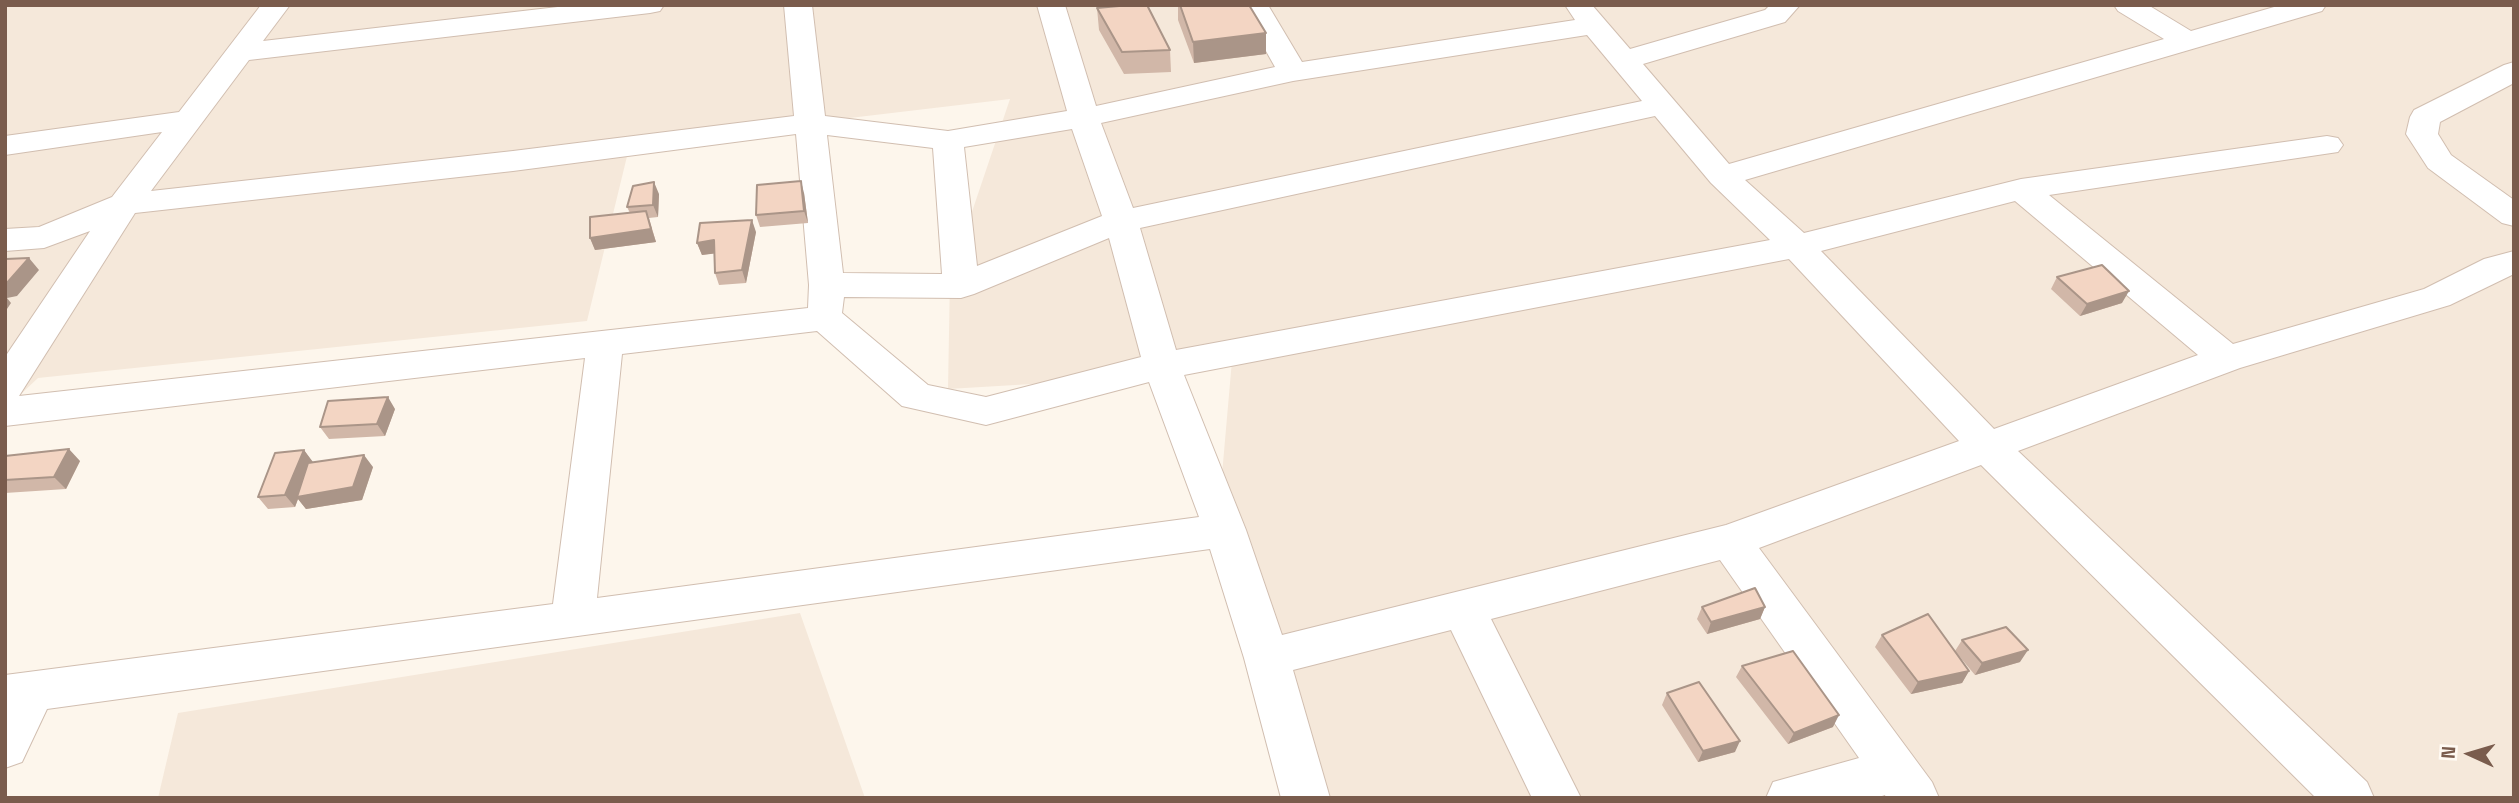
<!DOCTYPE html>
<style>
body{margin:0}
#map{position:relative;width:2519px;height:803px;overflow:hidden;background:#fdf6ec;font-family:"Space Grotesk",sans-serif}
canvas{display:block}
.frame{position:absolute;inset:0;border:7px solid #7a5c4d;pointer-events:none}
.north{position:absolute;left:2435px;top:719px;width:70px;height:70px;-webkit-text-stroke:5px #fffaf3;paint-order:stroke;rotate:274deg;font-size:19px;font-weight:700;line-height:28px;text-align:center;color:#7a5c4d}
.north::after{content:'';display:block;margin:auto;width:24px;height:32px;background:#7a5c4d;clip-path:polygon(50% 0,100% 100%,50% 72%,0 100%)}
</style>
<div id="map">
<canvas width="2519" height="803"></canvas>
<div class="frame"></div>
<div class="north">N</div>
</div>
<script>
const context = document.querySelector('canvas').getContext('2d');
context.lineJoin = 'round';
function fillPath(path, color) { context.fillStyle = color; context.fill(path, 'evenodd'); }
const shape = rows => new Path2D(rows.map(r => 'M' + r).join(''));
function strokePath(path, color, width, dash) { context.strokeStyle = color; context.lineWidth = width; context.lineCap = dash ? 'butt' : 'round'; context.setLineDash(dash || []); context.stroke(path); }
fillPath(shape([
 [5,5,2514,5,2514,798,1289,798,1216,543,1233,349,1099,380,948,389,950,277,1010,99,630,144,587,321,38,378,5,409],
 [800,613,865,798,158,798,178,713]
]), '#f5e8da');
const minor = shape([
 [261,5,290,5,263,41,575,5,664,5,660,11,650,13,249,60,151,191,513,151,794,116,784,5,812,5,825,116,948,131,1067,111,1037,5,1065,5,1096,106,1275,67,1240,5,1268,5,1302,62,1575,20,1565,5,1592,5,1630,49,1765,10,1770,5,1800,5,1785,22,1643,64,1729,164,2164,39,2118,11,2114,5,2148,5,2191,31,2281,5,2326,5,2322,11,1745,180,1804,233,2021,179,2327,136,2338,138,2343,145,2338,152,2049,195,2233,344,2424,289,2484,259,2514,251,2514,274,2450,305,2240,368,2018,451,2367,782,2374,798,2316,798,1981,465,1759,548,1932,782,1939,798,1886,798,1885,795,1876,798,1766,798,1773,782,1859,758,1720,560,1491,619,1581,798,1532,798,1451,630,1293,670,1330,798,1281,798,1244,658,1210,549,47,709,22,762,5,768,5,675,553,604,585,358,5,426,5,357,90,231,44,248,5,251,5,229,39,227,112,197,162,132,5,155,5,136,179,112,261,5],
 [1587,35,1642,101,1133,208,1101,123,1293,81,1587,35],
 [1655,116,1711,183,1770,240,1176,350,1140,228,1655,116],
 [1072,129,1102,216,977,266,964,147,1072,129],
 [796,134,809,285,808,308,19,396,135,213,513,171,796,134],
 [827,135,933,148,942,274,843,273,827,135],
 [2015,201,2198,355,1994,429,1821,251,2015,201],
 [1109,238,1141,357,986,397,928,385,842,313,844,297,961,298,974,294,1109,238],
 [1789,259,1959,441,1726,525,1282,635,1246,530,1184,375,1789,259],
 [817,331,902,406,986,425,1149,382,1199,517,597,598,622,354,817,331],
 [2514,62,2514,83,2440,122,2438,134,2451,155,2514,200,2514,226,2502,223,2428,168,2406,134,2410,117,2414,110,2504,65,2514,62]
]);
strokePath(minor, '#d1beb0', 2);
fillPath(minor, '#fff');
fillPath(shape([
 [1178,5,1249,5,1266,33,1266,54,1194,63,1178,20],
 [1097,8,1170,50,1171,72,1124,74,1099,30],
 [804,193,808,223,760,227,756,215],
 [659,194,658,217,649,218,656,242,595,250,590,238,630,213,627,207],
 [756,232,746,283,719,285,715,273,715,253,702,255,697,243],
 [2057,277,2122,303,2080,316,2051,289],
 [395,409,385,436,329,439,320,427],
 [304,450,312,462,373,467,362,500,306,509,298,499,295,507,268,509,258,497],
 [5,456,80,461,66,489,5,493],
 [1702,607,1765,607,1760,619,1707,634,1697,619],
 [1882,635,1955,651,1962,640,2020,662,1975,675,1959,656,1969,671,1962,683,1911,694,1875,647],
 [1742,666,1833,727,1788,744,1736,677],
 [1667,693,1735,752,1698,762,1662,705]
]), '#d1b7a8');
fillPath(shape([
 [1266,33,1266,54,1194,63,1193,42],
 [801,181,804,193,808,223,804,211],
 [654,182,659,194,658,217,653,205],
 [646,211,656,242,595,250,590,238],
 [752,220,756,232,746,283,742,270],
 [714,240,719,253,702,255,697,243],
 [29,258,39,270,17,296,7,298,11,303,5,312,5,284],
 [2129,291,2122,303,2080,316,2087,304],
 [388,397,395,409,385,436,377,424],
 [69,449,80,461,66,489,54,477],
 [304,450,313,462,364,455,373,467,362,500,306,509,298,499,295,507,285,495],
 [1765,607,1760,619,1707,634,1711,622],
 [2028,650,2020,662,1975,675,1982,663],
 [1969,671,1962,683,1911,694,1918,682],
 [1839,715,1833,727,1788,744,1794,733],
 [1740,741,1735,752,1698,762,1703,751]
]), '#aa9588');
const building = shape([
 [1130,5,1147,5,1170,50,1122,52,1097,8,1130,5],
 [1180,5,1249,5,1266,33,1193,42,1180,5],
 [801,181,804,211,756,215,757,185,801,181],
 [654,182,653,205,627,207,633,186,654,182],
 [646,211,651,229,590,238,590,217,646,211],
 [752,220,742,270,715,273,714,240,697,243,700,223,752,220],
 [29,258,6,284,5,284,6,259,29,258],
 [2102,265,2129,291,2087,304,2057,277,2102,265],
 [388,397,377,424,320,427,328,401,388,397],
 [69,449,54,477,5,480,5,456,69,449],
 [304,450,285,495,258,497,275,453,304,450],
 [364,455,353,487,297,497,308,463,364,455],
 [1755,588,1765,607,1711,622,1702,607,1755,588],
 [1928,614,1969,671,1918,682,1882,635,1928,614],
 [2006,627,2028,650,1982,663,1962,640,2006,627],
 [1793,651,1839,715,1794,733,1742,666,1793,651],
 [1699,682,1740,741,1703,751,1667,693,1699,682]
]);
fillPath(building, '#f3d5c3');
strokePath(building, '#aa9588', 2);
</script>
